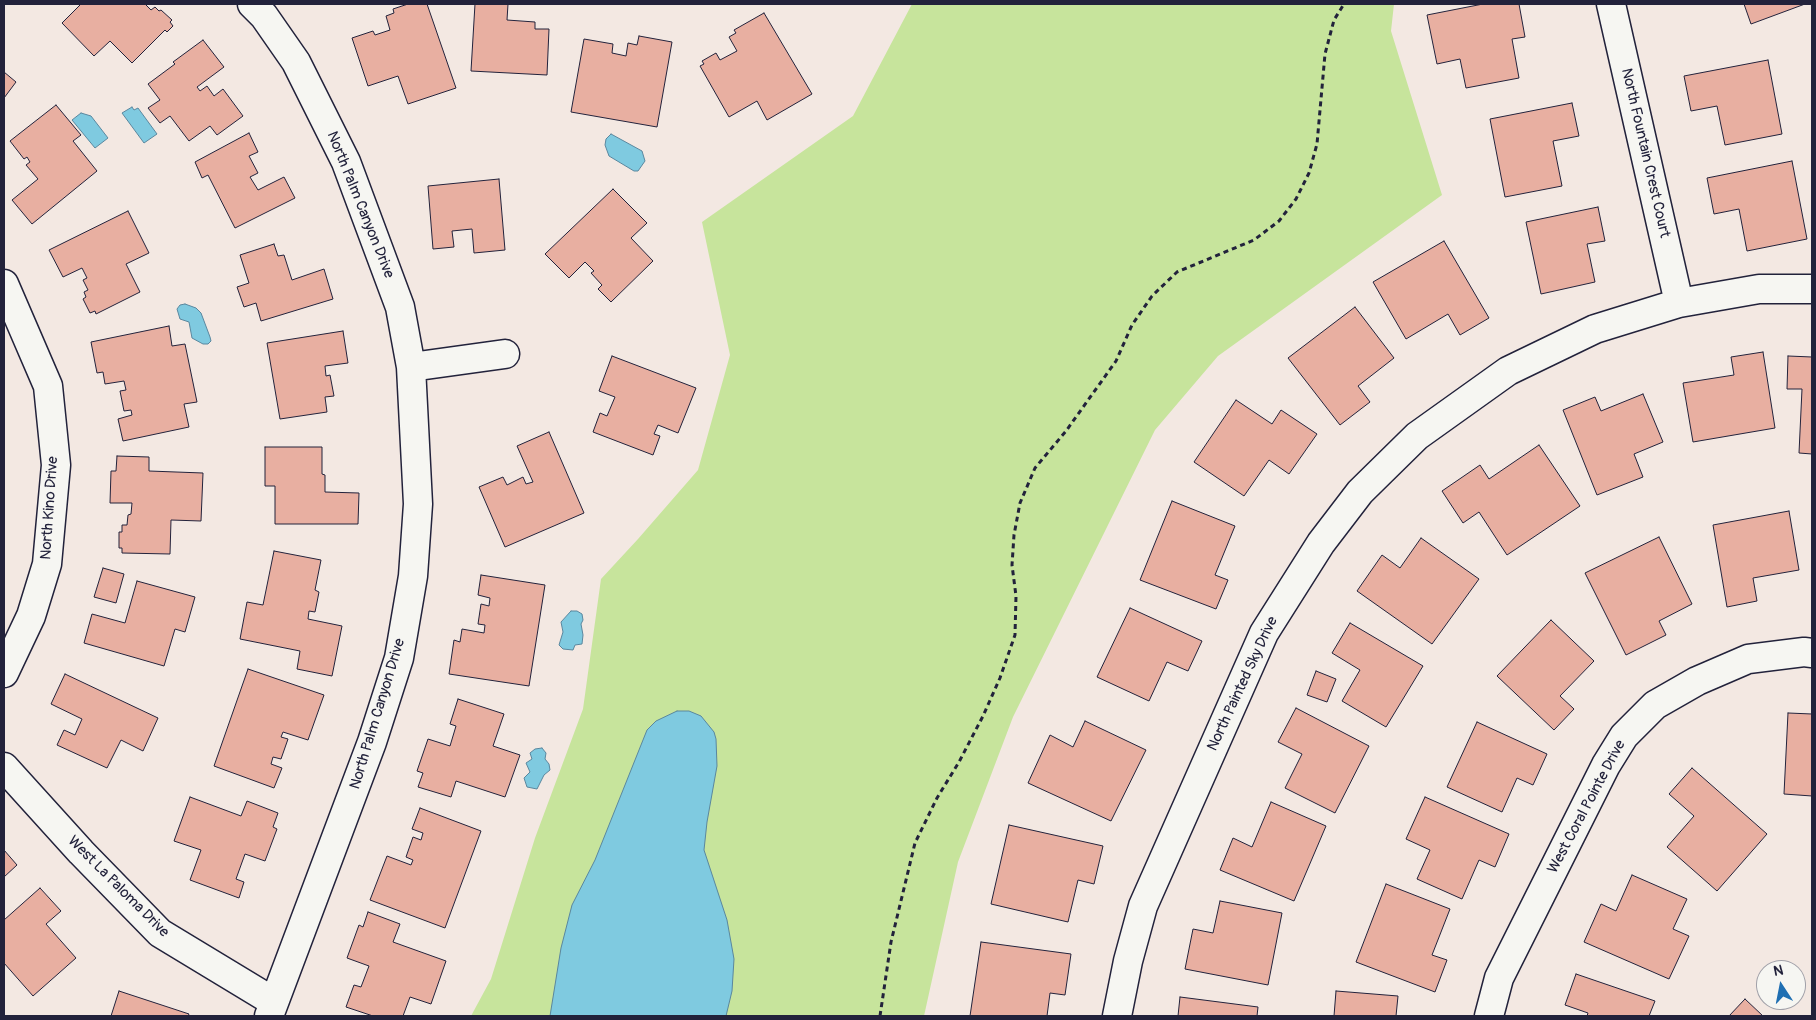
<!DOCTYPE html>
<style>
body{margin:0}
#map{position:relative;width:1816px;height:1020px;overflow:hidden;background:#f3e8e2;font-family:Pangolin,sans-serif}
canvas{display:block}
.frame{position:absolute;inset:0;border:5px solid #22223b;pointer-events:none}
.north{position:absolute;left:1756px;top:960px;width:50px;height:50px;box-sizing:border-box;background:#f6f6f2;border:1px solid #a1a1a9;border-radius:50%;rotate:349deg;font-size:14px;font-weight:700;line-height:20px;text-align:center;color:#22223b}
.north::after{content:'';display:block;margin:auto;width:18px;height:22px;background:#1f6fb2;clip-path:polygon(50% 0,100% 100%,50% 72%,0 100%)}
</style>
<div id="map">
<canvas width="1816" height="1020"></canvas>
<div class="frame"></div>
<div class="north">N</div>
</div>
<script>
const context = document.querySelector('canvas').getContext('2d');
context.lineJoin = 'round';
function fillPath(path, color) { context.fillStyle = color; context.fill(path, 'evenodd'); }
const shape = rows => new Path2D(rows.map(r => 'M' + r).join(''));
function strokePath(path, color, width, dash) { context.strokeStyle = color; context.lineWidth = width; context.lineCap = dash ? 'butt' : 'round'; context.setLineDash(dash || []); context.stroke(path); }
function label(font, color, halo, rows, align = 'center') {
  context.font = font + ' Pangolin,sans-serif'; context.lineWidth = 4; context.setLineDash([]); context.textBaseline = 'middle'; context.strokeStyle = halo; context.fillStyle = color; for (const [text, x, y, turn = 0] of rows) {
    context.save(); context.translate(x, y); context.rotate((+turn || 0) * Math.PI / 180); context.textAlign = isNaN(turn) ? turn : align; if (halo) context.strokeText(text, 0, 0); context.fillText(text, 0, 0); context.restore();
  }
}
fillPath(shape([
 [912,4,1394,4,1391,31,1442,195,1218,356,1155,430,1013,717,958,862,924,1016,471,1016,491,979,535,838,583,709,601,579,638,539,698,470,730,355,702,222,853,116]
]), '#c7e49c');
const water = shape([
 [132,107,134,110,138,108,157,134,144,143,122,113,132,107],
 [81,113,91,116,108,138,95,148,72,120,81,113],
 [611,134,642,151,645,161,638,171,634,171,609,156,605,145,606,139,611,134],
 [185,304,196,308,201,313,210,337,211,341,208,344,203,344,192,338,189,322,180,319,177,309,180,305,185,304],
 [571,611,577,611,582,614,583,620,581,624,583,635,582,644,575,645,573,650,563,649,559,645,563,632,561,622,571,611],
 [677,711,689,711,701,716,714,732,716,739,717,766,707,822,704,850,727,920,734,959,732,991,726,1016,550,1016,561,948,572,905,595,860,647,730,656,721,677,711],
 [542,748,546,753,545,759,549,764,550,770,544,775,537,789,527,787,524,778,530,772,526,763,532,759,530,753,535,749,542,748]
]);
fillPath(water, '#7fcae0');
strokePath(water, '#5a879e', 1);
const building = shape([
 [81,4,145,4,151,10,155,7,159,11,161,10,172,20,170,22,173,26,167,32,165,30,132,63,110,41,94,56,62,23,81,4],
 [408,4,427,4,456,88,408,104,398,76,368,86,352,38,373,31,375,35,390,30,386,16,394,13,393,9,408,4],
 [475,4,508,4,507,20,535,22,535,29,549,29,547,75,471,71,475,4],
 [1483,4,1519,4,1525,37,1512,39,1519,78,1466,88,1460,59,1437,64,1427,15,1483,4],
 [1744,4,1805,4,1751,24,1744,4],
 [764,13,812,94,767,120,757,101,729,117,700,66,704,64,702,61,716,53,720,60,737,51,729,37,736,33,734,30,764,13],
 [639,36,672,42,657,127,571,112,584,39,613,44,612,53,626,56,628,43,637,45,639,36],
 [203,40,224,67,197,87,200,91,207,86,214,96,223,89,243,116,217,135,210,126,189,141,170,116,160,123,148,108,160,100,148,84,175,64,173,62,203,40],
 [1768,60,1782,134,1725,145,1717,106,1691,111,1684,76,1768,60],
 [4,72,16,82,4,98,4,72],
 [1572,103,1579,136,1553,141,1562,186,1505,197,1490,119,1572,103],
 [56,105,81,135,73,141,97,171,32,224,12,200,38,179,26,165,30,162,27,157,24,159,10,141,56,105],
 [249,133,258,152,249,156,258,173,250,177,258,190,284,177,295,198,235,228,208,175,202,178,195,162,249,133],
 [1792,161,1807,239,1747,251,1739,209,1714,214,1707,178,1792,161],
 [499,179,505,250,474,253,472,229,452,231,454,247,433,249,428,186,499,179],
 [613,189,647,223,631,238,653,261,611,302,598,289,602,285,591,273,594,271,585,262,569,278,545,254,613,189],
 [1598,207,1605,241,1587,244,1595,282,1541,294,1526,222,1598,207],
 [128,211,149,253,126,264,140,292,96,314,95,311,90,313,83,299,86,297,84,292,88,290,83,280,87,278,82,268,63,277,49,250,128,211],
 [1444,241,1489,318,1460,335,1448,314,1406,339,1373,282,1444,241],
 [274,244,278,256,284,255,292,280,324,269,333,299,261,321,256,303,244,307,237,287,249,283,240,255,274,244],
 [1355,307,1394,358,1358,386,1370,402,1340,425,1288,358,1355,307],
 [169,326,172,346,185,344,197,402,184,404,189,427,123,441,118,419,132,415,131,410,124,411,120,391,126,390,124,381,105,384,103,372,97,373,91,342,169,326],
 [343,331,348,363,325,366,326,376,330,375,334,396,325,397,327,412,280,419,267,343,343,331],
 [1763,352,1775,428,1693,442,1683,383,1734,375,1731,357,1763,352],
 [612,356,696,388,678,433,658,425,654,434,660,436,653,455,593,432,600,413,607,416,615,397,599,391,612,356],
 [1788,356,1812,357,1812,454,1799,453,1802,389,1787,389,1788,356],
 [1643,394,1663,442,1634,454,1643,477,1597,495,1563,410,1595,397,1601,411,1643,394],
 [1236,400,1272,424,1281,410,1317,434,1289,474,1269,460,1244,496,1194,462,1236,400],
 [549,432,584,513,505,547,479,487,503,477,507,485,523,477,526,484,533,482,517,446,549,432],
 [1539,445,1580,506,1507,555,1479,512,1463,523,1442,491,1480,465,1489,479,1539,445],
 [265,447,322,447,322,474,325,475,325,492,359,493,358,524,275,524,275,486,265,486,265,447],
 [117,456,149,457,149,471,203,473,201,521,171,520,170,554,122,553,122,548,119,548,119,532,122,532,122,525,127,525,128,515,131,514,132,503,110,503,111,471,116,471,117,456],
 [1172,501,1235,526,1215,575,1228,580,1216,609,1140,580,1172,501],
 [1789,511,1799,570,1753,578,1757,601,1727,607,1713,525,1789,511],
 [1659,537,1692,604,1659,621,1666,635,1626,655,1585,573,1659,537],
 [1421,538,1479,579,1432,644,1357,591,1382,555,1400,568,1421,538],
 [274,551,321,560,315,590,319,592,315,612,309,611,308,619,342,626,332,676,297,669,300,651,240,639,247,602,263,605,274,551],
 [103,568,124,574,116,603,94,597,103,568],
 [481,575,545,585,529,686,449,674,454,640,460,642,462,629,484,633,485,625,478,624,481,604,489,606,490,598,478,595,481,575],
 [137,581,195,597,185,632,175,629,164,666,84,643,92,614,125,623,137,581],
 [1130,608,1202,641,1188,671,1167,662,1149,701,1097,677,1130,608],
 [1551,620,1594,661,1560,696,1574,709,1554,730,1497,676,1551,620],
 [1350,623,1423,666,1386,727,1342,701,1360,670,1332,653,1350,623],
 [248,669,324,695,308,740,283,732,281,737,288,739,281,759,273,757,271,764,282,768,274,788,214,766,248,669],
 [1316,671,1336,679,1327,702,1307,695,1316,671],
 [65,674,158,718,143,751,121,740,107,768,57,745,64,730,75,735,82,719,51,704,65,674],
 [458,699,504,714,493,746,520,755,505,797,456,781,451,797,418,787,423,773,417,771,428,739,450,746,456,726,450,724,458,699],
 [1296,708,1369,746,1335,813,1285,788,1302,754,1278,742,1296,708],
 [1788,713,1812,714,1812,796,1784,794,1788,713],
 [1085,721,1146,750,1111,821,1028,783,1050,735,1073,747,1085,721],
 [1477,722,1547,754,1533,785,1517,778,1502,812,1447,787,1477,722],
 [1692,768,1767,834,1717,891,1667,847,1694,816,1669,794,1692,768],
 [190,797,241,816,247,801,278,813,273,827,277,829,265,861,245,854,236,879,244,882,239,898,190,880,201,850,174,841,190,797],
 [1425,797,1509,834,1495,867,1479,860,1462,899,1417,879,1430,850,1406,839,1425,797],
 [1271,802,1326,826,1294,901,1220,870,1233,838,1252,847,1271,802],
 [420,808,481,831,445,928,370,900,387,856,411,865,413,860,406,857,413,837,421,840,423,833,412,829,420,808],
 [1009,825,1103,846,1094,884,1078,880,1068,922,991,904,1009,825],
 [4,850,17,865,4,877,4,850],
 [1632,875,1687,899,1673,929,1689,936,1669,979,1584,942,1601,904,1616,911,1632,875],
 [1386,884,1450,909,1432,955,1447,960,1435,992,1356,962,1386,884],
 [40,888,61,911,46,924,76,958,33,996,4,963,4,920,40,888],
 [1220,901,1282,913,1268,985,1185,969,1193,929,1213,933,1220,901],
 [368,912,400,924,393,942,446,961,431,1004,410,997,403,1016,373,1016,346,1007,354,985,361,987,369,966,347,958,359,925,363,927,368,912],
 [981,942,1071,954,1065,995,1050,993,1047,1016,970,1016,981,942],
 [1576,974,1655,1001,1649,1016,1587,1016,1588,1013,1565,1005,1576,974],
 [119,991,189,1014,188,1016,111,1016,119,991],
 [1336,991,1398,996,1396,1016,1334,1016,1336,991],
 [1180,997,1258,1007,1257,1016,1178,1016,1180,997],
 [1745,999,1763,1016,1729,1016,1745,999]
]);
fillPath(building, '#e8afa1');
strokePath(building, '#22223b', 1);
const street = shape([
 [252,4,264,16,296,62,346,162,400,307,411,367,418,504,413,576,399,658,372,742,269,1016],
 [1611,4,1679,303],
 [4,284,48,386,56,465,47,564,31,616,4,673],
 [411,367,505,354],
 [4,767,81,852,160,933,274,1002],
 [1117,1016,1128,961,1143,906,1264,633,1321,543,1360,492,1417,436,1508,371,1595,329,1679,303,1759,289,1812,289],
 [1489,1016,1499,978,1606,765,1624,736,1655,705,1697,681,1748,659,1804,652,1812,653]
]);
strokePath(street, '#22223b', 31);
strokePath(shape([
 [880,1016,891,942,915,843,937,798,959,762,983,716,1000,678,1015,635,1016,596,1012,565,1014,535,1020,503,1035,468,1066,431,1116,361,1132,325,1152,296,1177,272,1254,240,1279,221,1296,199,1309,173,1317,144,1325,54,1334,20,1344,4]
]), '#22223b', 3, [5, 4]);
strokePath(street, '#f6f6f2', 28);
label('15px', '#22223b', '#f6f6f2', [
 ["North Fountain Crest Court",1645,153,77],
 ["North Palm Canyon Drive",360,205,68],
 ["North Kino Drive",50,508,-86],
 ["North Painted Sky Drive",1243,684,-65],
 ["North Palm Canyon Drive",378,714,-73],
 ["West Coral Pointe Drive",1587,807,-62],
 ["West La Paloma Drive",118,887,45]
]);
</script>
